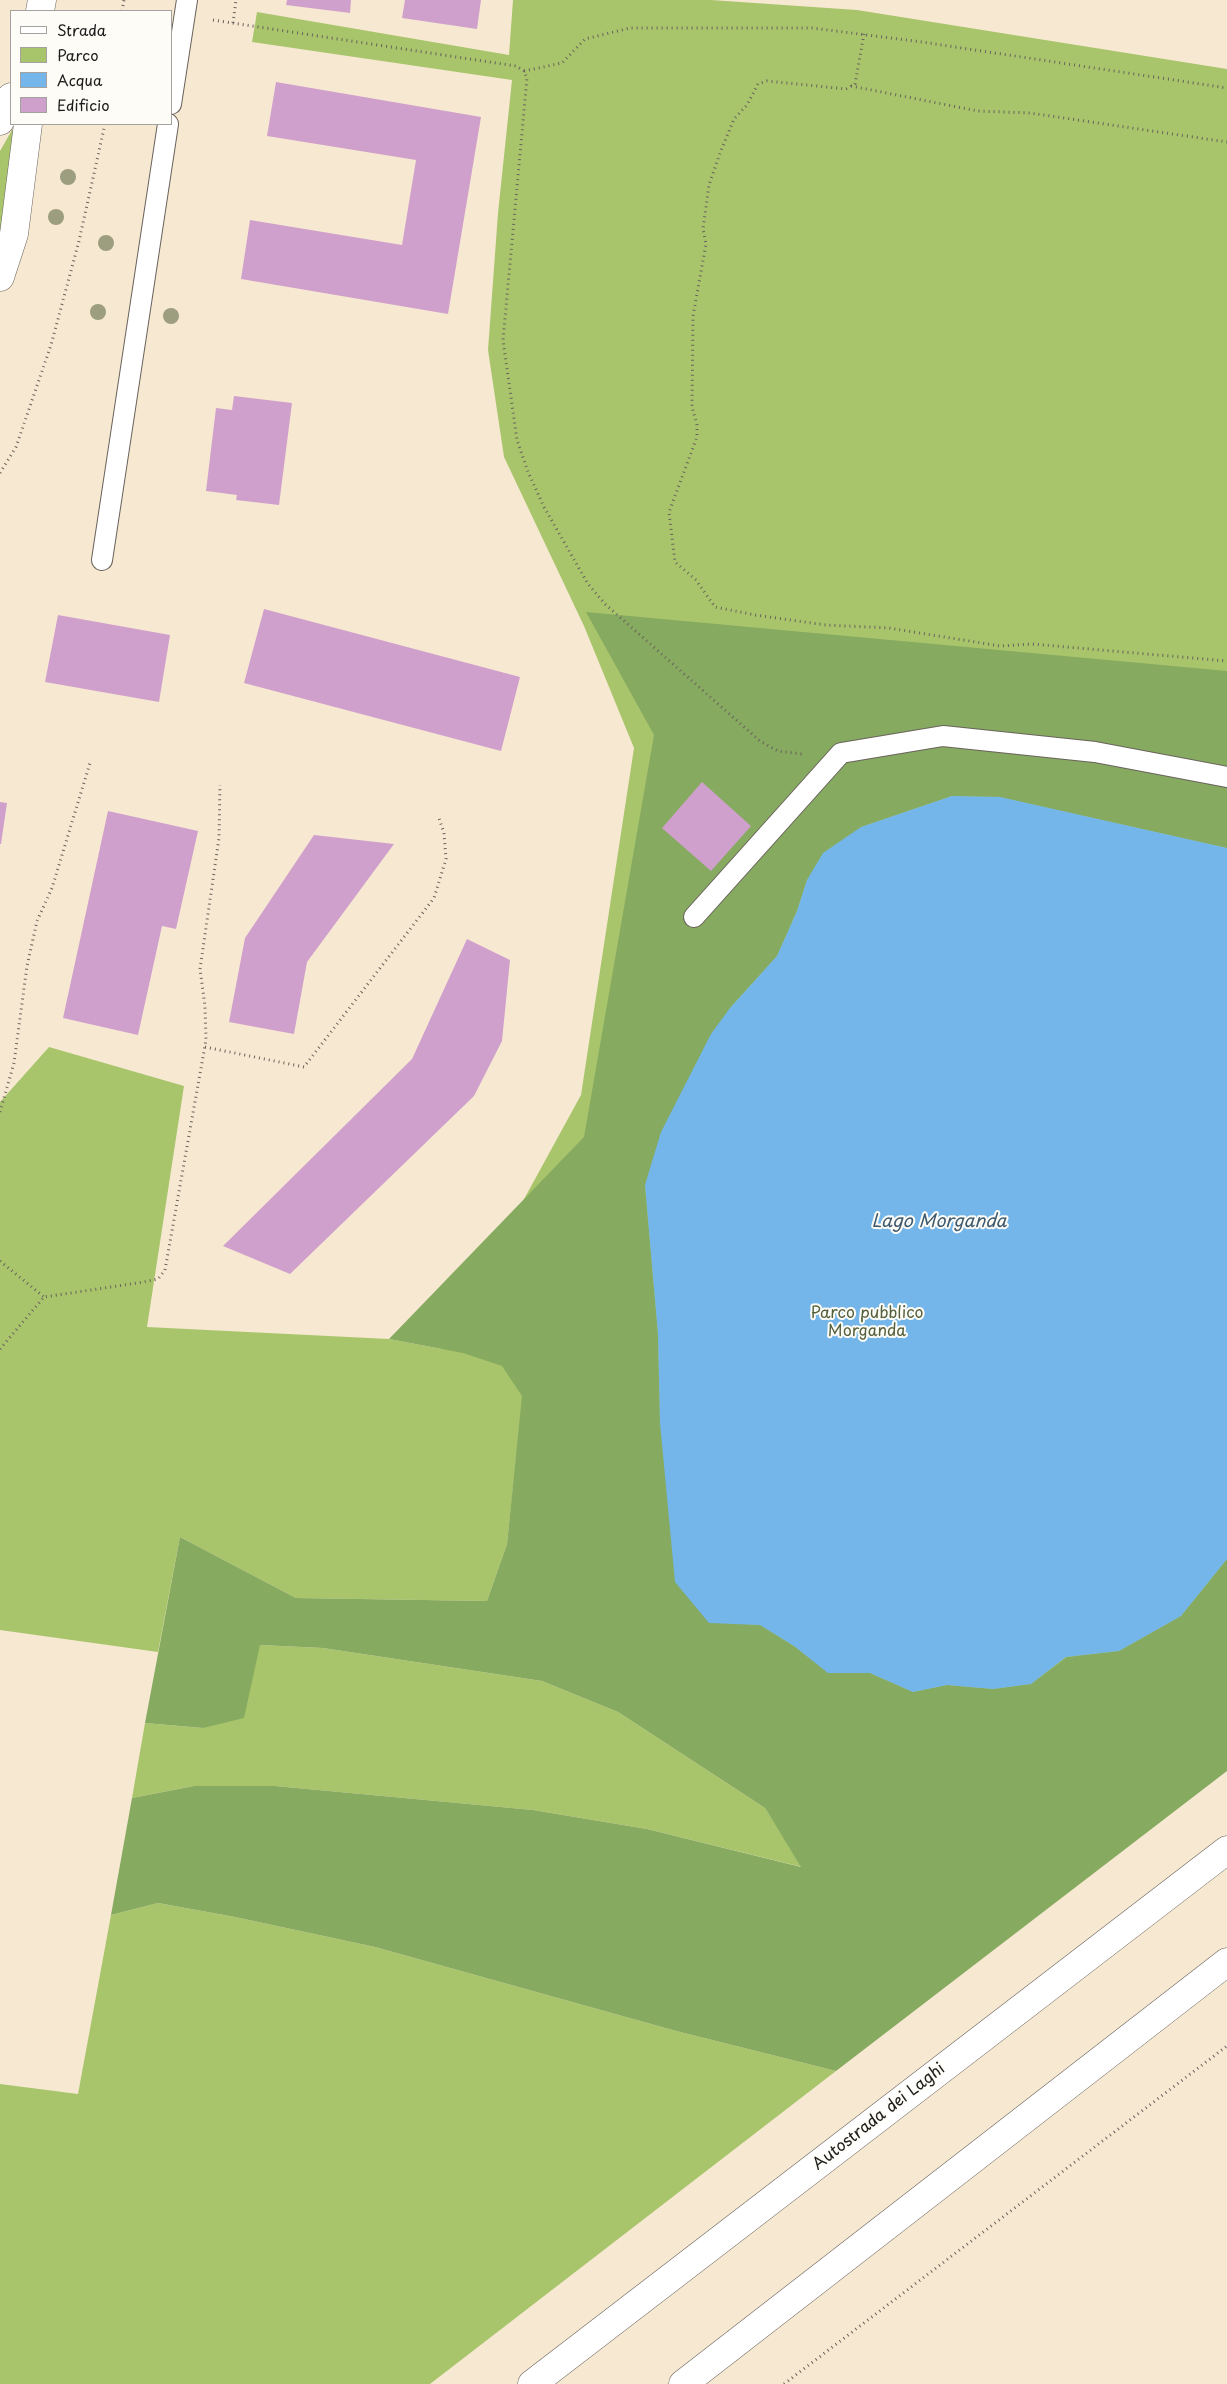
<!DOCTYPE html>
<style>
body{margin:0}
#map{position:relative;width:1227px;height:2384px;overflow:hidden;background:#f7e8d2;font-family:"Playpen Sans",sans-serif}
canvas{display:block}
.legend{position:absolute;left:10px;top:10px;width:162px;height:115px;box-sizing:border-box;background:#fdfcf7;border:1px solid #a3a29f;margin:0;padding:6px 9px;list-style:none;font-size:15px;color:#1c1c1c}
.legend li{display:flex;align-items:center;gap:10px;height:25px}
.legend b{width:25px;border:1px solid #a3a29f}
</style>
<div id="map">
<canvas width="1227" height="2384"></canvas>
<ul class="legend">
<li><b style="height:6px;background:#fff"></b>Strada</li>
<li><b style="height:14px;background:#a9c56c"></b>Parco</li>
<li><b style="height:14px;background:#74b6e9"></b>Acqua</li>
<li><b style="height:14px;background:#d0a0cc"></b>Edificio</li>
</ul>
</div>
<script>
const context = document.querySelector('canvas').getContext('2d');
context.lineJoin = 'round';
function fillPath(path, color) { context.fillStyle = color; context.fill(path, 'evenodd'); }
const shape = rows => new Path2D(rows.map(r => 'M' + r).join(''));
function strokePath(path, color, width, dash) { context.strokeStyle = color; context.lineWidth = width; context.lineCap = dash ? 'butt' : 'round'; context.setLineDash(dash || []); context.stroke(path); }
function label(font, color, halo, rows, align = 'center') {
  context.font = font + ' "Playpen Sans",sans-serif'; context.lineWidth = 4; context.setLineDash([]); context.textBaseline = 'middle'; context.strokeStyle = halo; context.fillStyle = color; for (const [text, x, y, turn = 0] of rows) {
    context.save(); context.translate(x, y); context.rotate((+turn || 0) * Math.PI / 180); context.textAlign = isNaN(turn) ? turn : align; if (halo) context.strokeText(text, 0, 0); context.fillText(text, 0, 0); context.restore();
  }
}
fillPath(shape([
 [513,0,711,0,857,10,1227,69,1227,1712,905,1948,516,1459,507,1544,487,1601,296,1598,180,1537,158,1652,0,1630,0,1102,49,1047,184,1086,147,1327,389,1339,442,1349,581,1095,634,748,584,626,504,457,488,350,498,213,512,80,252,42,257,12,509,55],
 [16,128,0,242,0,151,12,130],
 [260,1645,323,1648,542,1681,618,1712,765,1808,802,1867,647,1829,533,1810,275,1786,194,1786,132,1798,145,1723,203,1728],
 [158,1903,235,1917,375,1947,676,2031,836,2071,430,2384,0,2384,0,2084,78,2094,111,1915]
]), '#a9c56c');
fillPath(shape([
 [586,612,1227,671,1227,848,999,797,952,796,861,827,807,880,797,911,777,956,730,1008,645,1185,658,1334,660,1423,709,1622,760,1625,794,1646,829,1673,870,1673,913,1692,947,1685,993,1689,1031,1684,1067,1657,1119,1651,1181,1616,1227,1559,1227,1771,836,2071,676,2031,375,1947,235,1917,158,1903,111,1915,132,1798,194,1786,275,1786,533,1810,647,1829,801,1867,765,1808,618,1712,542,1681,323,1648,260,1645,244,1718,203,1728,145,1723,180,1537,296,1598,487,1601,507,1544,522,1396,502,1366,463,1353,389,1339,584,1137,654,735]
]), '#86aa60');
fillPath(shape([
 [952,796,1000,797,1227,848,1227,1559,1181,1616,1119,1651,1066,1657,1031,1684,993,1689,947,1685,913,1692,870,1673,828,1673,794,1646,760,1625,709,1623,675,1582,660,1423,658,1334,645,1185,661,1132,711,1034,730,1008,777,956,797,911,807,880,823,853,861,827]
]), '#74b6e9');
fillPath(shape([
 [287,0,351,0,350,13,286,5],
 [405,0,481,0,477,29,402,18],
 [276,82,481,117,448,314,241,279,250,220,402,245,416,160,267,136],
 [234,396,292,403,279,505,236,500,237,495,206,491,216,408,232,410],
 [264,609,520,677,501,751,244,683],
 [58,615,170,635,159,702,45,682],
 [702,782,751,826,711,871,662,828],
 [0,802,7,803,1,844,0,844],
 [108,811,198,831,176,929,162,926,138,1035,63,1018],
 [314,835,394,844,307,962,294,1034,229,1022,245,938],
 [467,939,510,960,502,1041,474,1096,290,1274,223,1246,412,1059]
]), '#d0a0cc');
const service = shape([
 [171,104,187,0],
 [102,560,168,124],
 [694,917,841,753,943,736,1095,752,1227,777]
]);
const minor = shape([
 [40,11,42,0],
 [0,121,11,97],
 [0,277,14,234,28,124]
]);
const motorway = shape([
 [532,2384,1227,1850],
 [683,2384,1227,1962]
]);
strokePath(service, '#69635c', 22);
strokePath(minor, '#69635c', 29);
strokePath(motorway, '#69635c', 29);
strokePath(shape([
 [122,11,124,0],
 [213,20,516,66,524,71,527,78,503,340,517,440,528,472,544,507,588,584,605,604,760,741,778,751,802,754],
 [233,23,236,0],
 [864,34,855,84,846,89,767,81,758,84,747,105,734,119,720,153,709,185,703,229,706,244,693,316,692,407,697,425,697,437,669,512,675,562,696,580,715,607,755,615,826,625,889,628,1000,646,1032,644,1227,661],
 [524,71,562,63,585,39,630,28,812,28,922,42,1227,88],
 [851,86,978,111,1030,113,1227,142],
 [0,473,16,447,51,345,79,241,105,124],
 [205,1047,304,1067,434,898,446,859,444,833,439,818],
 [0,1112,14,1063,27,966,37,921,52,888,90,763],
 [0,1261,44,1297],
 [0,1349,44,1297,144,1282,158,1279,165,1270,206,1040,205,1006,200,969,219,838,220,785],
 [784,2384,1227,2046]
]), '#69635c', 3, [1, 4]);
strokePath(service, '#fff', 20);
strokePath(minor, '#fff', 28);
strokePath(motorway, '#fff', 28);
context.fillStyle = '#9d9d80';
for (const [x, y] of [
 [68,177],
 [56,217],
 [106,243],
 [98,312],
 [171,316]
]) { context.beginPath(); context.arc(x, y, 8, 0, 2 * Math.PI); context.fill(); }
label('16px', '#54603c', '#fdfcf7', [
 ["Parco pubblico",867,1314],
 ["Morganda",867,1332]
]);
label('16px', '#1c1c1c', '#fdfcf7', [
 ["Autostrada dei Laghi",879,2117,-38]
]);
label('italic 18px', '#3f5a6e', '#fdfcf7', [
 ["Lago Morganda",939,1222]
]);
</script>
